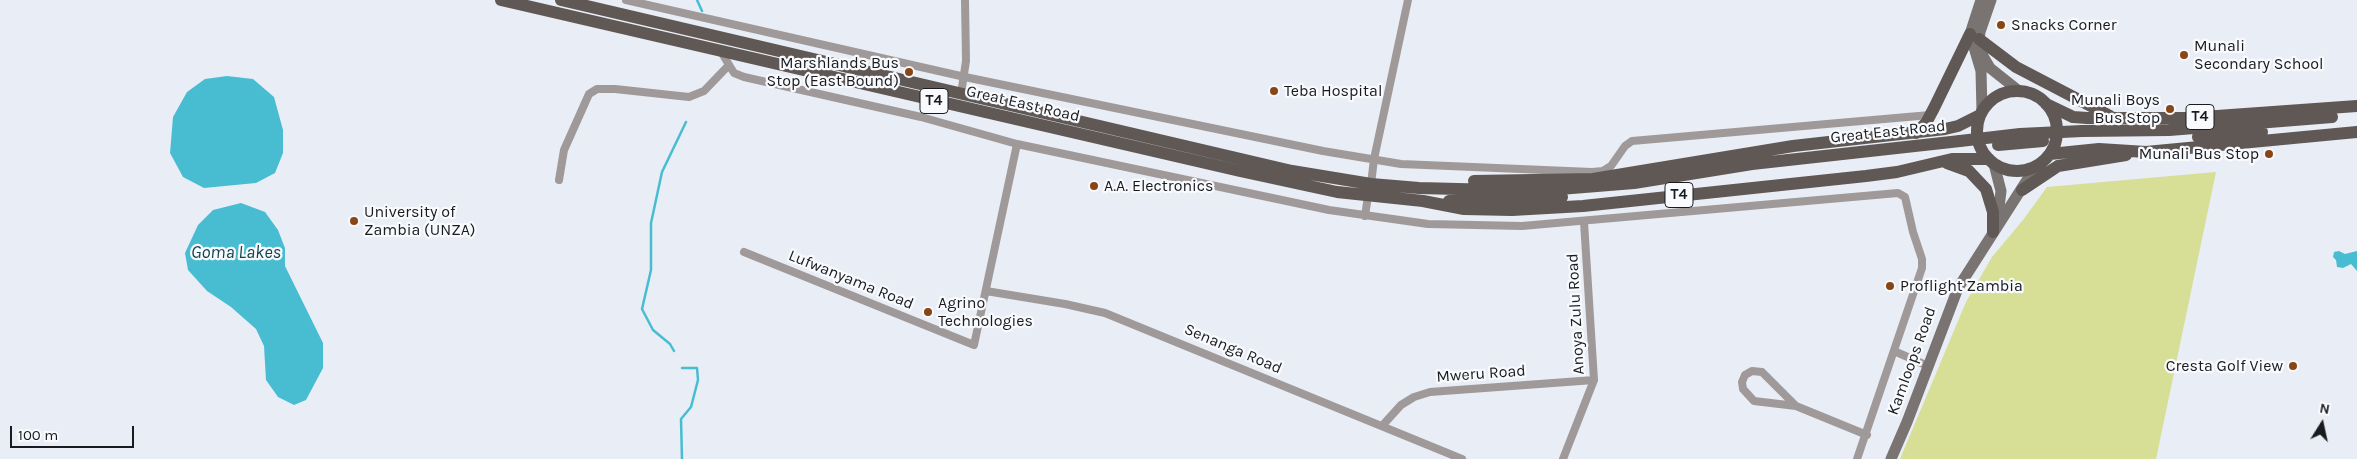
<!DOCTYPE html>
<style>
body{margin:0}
#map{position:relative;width:2357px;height:459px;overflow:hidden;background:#e9edf5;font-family:Karla,sans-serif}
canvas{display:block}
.north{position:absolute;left:2297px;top:399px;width:50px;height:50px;-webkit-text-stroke:4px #f8fafd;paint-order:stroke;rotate:10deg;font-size:14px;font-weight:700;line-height:20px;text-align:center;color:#191b1e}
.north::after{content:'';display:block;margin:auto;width:18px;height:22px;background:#191b1e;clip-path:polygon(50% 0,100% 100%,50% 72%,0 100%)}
.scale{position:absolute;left:10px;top:426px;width:124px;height:22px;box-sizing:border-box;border:2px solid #191b1e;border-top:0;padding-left:6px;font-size:15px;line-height:18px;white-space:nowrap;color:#191b1e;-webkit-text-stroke:4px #f8fafd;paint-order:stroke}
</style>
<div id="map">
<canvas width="2357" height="459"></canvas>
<div class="north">N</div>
<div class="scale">100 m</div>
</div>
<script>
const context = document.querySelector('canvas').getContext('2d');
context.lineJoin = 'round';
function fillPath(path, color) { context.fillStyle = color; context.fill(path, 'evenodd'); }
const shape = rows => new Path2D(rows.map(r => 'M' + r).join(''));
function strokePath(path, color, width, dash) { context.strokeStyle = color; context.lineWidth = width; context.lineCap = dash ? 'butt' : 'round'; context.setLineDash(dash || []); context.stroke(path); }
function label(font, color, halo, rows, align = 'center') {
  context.font = font + ' Karla,sans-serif'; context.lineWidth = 4.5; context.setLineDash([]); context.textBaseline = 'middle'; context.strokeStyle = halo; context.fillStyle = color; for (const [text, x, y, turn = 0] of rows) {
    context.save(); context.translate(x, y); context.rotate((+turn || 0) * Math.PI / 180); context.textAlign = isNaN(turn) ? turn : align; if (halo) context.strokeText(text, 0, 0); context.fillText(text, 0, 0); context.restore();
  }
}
fillPath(shape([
 [2216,172,2156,459,1900,459,1966,302,1992,257,2023,220,2047,187]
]), '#d7de95');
fillPath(shape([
 [227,76,253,79,274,97,283,130,283,153,275,173,256,183,204,188,183,177,170,153,173,117,187,92,205,79],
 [241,203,265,212,278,230,285,248,285,266,323,343,323,368,306,400,294,405,278,397,266,380,264,346,256,329,231,307,207,291,188,270,185,253,198,225,213,210],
 [2339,251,2345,254,2357,251,2357,271,2351,264,2343,268,2337,267,2336,260,2333,257,2334,252]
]), '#48bdd2');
strokePath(shape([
 [697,0,702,11],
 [674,351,670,344,653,330,642,309,651,270,651,223,662,172,686,122],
 [682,459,681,419,691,407,698,380,697,368,682,368]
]), '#48bdd2', 2.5);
strokePath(shape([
 [626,0,965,77,1323,151,1401,164,1592,172,1603,171,1611,166,1625,146,1632,141,1930,115],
 [720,50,734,73,744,77,921,117,1017,144,1329,210,1428,224,1522,226,1898,193,1905,197,1913,232,1922,259,1922,268,1857,459],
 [961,94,966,61,965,0],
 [559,180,564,150,589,94,597,89,615,89,689,97,704,91,728,66],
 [1371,184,1374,159,1408,0],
 [1365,216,1368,196],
 [744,252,974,345,1017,144],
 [986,291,1065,304,1105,313,1462,459],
 [1894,351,1928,366],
 [1796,406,1754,401,1743,389,1742,382,1745,375,1752,371,1762,372,1796,406,1867,435],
 [1382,426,1401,405,1414,397,1430,392,1594,380],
 [1563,459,1594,380,1584,222]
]), '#9f9a99', 8);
strokePath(shape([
 [1981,0,1970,34,1981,71,1982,111],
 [1991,0,1980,32,1979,41,1983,56,1990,68,2019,91],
 [1994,164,2001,191,1997,223],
 [1891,459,1907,422,1958,288,2036,166]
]), '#797371', 11);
strokePath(shape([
 [501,0,1240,171,1337,192,1423,201,1464,209,1512,210,1583,206,1866,176,1897,172,1952,159,1989,159],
 [561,0,1292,171,1371,184,1419,188,1535,191,1634,183,1752,164,1960,141],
 [1979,39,2016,67,2110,116],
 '1977 131a40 40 0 1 1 80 0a40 40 0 1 1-80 0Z',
 [2046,104,2073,117,2087,118,2189,118,2357,106],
 [2082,131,2169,130,2332,117],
 [1916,133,1926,123,1934,108,1970,34],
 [2198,137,2262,132],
 [2050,154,2099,149,2146,152,2357,132],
 [1947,163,1969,171,1986,189,1993,212,1993,232],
 [1474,181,1593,179,1793,146,1945,129,1958,126,1980,115],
 [2022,190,2058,166,2126,155],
 [1449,201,1536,200,1562,197]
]), '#5f5855', 12);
strokePath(shape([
 [1960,141,2020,134,2082,131],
 [1998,145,2043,141]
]), '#5f5855', 12);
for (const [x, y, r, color] of [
 [2001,25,5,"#884515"],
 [2184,55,5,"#884515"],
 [909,72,5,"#884515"],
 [1274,91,5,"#884515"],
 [2170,109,5,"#884515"],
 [2269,154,5,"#884515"],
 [1094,186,5,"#884515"],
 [354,221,5,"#884515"],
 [1890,286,5,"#884515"],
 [928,312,5,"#884515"],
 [2293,366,5,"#884515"]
]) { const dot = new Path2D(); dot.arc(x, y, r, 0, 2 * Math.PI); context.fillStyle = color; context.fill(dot); strokePath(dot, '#f8fafd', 2); }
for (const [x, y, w] of [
 [934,101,28],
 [2200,117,28],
 [1679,195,28]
]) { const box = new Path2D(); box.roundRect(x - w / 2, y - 12.5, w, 25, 4); context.fillStyle = '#f8fafd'; context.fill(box); strokePath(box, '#191b1e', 1); }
label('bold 15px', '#191b1e', null, [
 ["T4",934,101],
 ["T4",2200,117],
 ["T4",1679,195]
]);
label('16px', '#191b1e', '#f8fafd', [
 ["Snacks Corner",2011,25],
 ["Munali",2194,46],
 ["Secondary School",2194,64],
 ["Marshlands Bus",899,63,"right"],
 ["Stop (East Bound)",899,81,"right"],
 ["Teba Hospital",1284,91],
 ["Munali Boys",2160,100,"right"],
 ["Bus Stop",2160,118,"right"],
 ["Munali Bus Stop",2259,154,"right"],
 ["A.A. Electronics",1104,186],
 ["University of",364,212],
 ["Zambia (UNZA)",364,230],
 ["Proflight Zambia",1900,286],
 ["Agrino",938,303],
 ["Technologies",938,321],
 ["Cresta Golf View",2283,366,"right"]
], 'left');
label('16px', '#191b1e', '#f8fafd', [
 ["Great East Road",1023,104,13],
 ["Great East Road",1888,132,-6],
 ["Lufwanyama Road",851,280,22],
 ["Anoya Zulu Road",1576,314,-93],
 ["Senanga Road",1233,349,23],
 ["Kamloops Road",1912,361,-70],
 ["Mweru Road",1481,374,-4]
]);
label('italic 18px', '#11454e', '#f8fafd', [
 ["Goma Lakes",236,253]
]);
</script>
